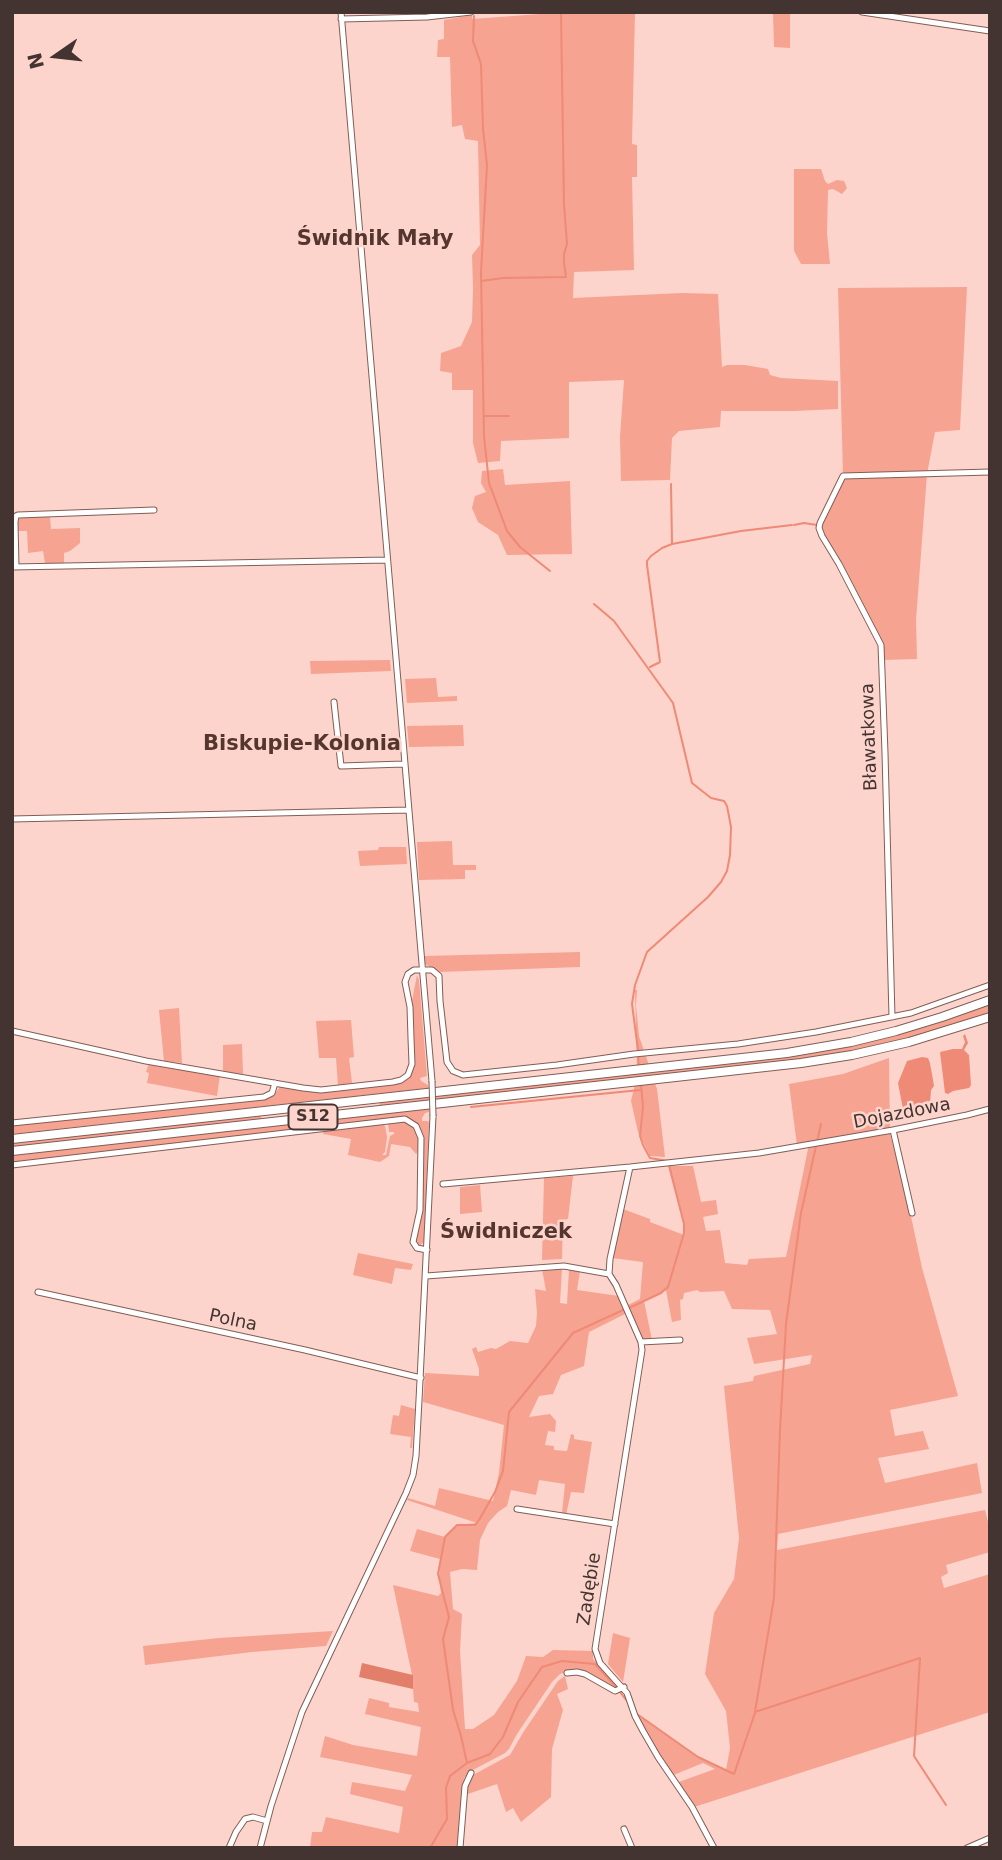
<!DOCTYPE html>
<meta charset="utf-8">
<style>
body{margin:0}
#map{position:relative;width:1002px;height:1860px;overflow:hidden;background:#fcd4cb;font-family:"DejaVu Sans",sans-serif}
canvas{display:block}
.frame{position:absolute;inset:0;border:14px solid #443431;pointer-events:none}
.north{position:absolute;left:21px;top:21px;width:70px;height:70px;-webkit-text-stroke:5px #fcd4cb;paint-order:stroke;rotate:256deg;font-size:19px;font-weight:700;line-height:28px;text-align:center;color:#443431}
.north::after{content:'';display:block;margin:auto;width:24px;height:32px;background:#443431;clip-path:polygon(50% 0,100% 100%,50% 72%,0 100%)}
</style>
<div id="map">
<canvas width="1002" height="1860"></canvas>
<div class="frame"></div>
<div class="north">N</div>
</div>
<script>
const context = document.querySelector('canvas').getContext('2d');
context.lineJoin = 'round';
function fillPath(path, color) { context.fillStyle = color; context.fill(path, 'evenodd'); }
const shape = rows => new Path2D(rows.map(r => 'M' + r).join(''));
function strokePath(path, color, width, dash) { context.strokeStyle = color; context.lineWidth = width; context.lineCap = dash ? 'butt' : 'round'; context.setLineDash(dash || []); context.stroke(path); }
function label(font, color, halo, rows, align = 'center') {
  context.font = font + ' "DejaVu Sans",sans-serif'; context.lineWidth = 5; context.setLineDash([]); context.textBaseline = 'middle'; context.strokeStyle = halo; context.fillStyle = color; for (const [text, x, y, turn = 0] of rows) {
    context.save(); context.translate(x, y); context.rotate((+turn || 0) * Math.PI / 180); context.textAlign = isNaN(turn) ? turn : align; if (halo) context.strokeText(text, 0, 0); context.fillText(text, 0, 0); context.restore();
  }
}
fillPath(shape([
 [568,12,635,12,632,144,637,145,637,177,632,177,634,270,574,272,573,298,682,293,718,294,722,367,727,365,745,365,768,369,770,375,781,378,838,381,838,409,794,411,721,411,720,427,679,431,672,438,670,480,621,481,620,437,624,380,569,382,569,438,501,441,500,461,478,463,473,443,473,390,452,390,452,373,440,371,441,353,461,346,472,322,473,289,472,255,480,245,478,141,465,139,462,125,452,127,450,57,437,57,438,40,444,39,444,20,472,15,472,19],
 [773,12,790,12,790,48,774,47],
 [794,169,821,169,825,181,828,184,837,180,844,181,847,188,842,194,833,189,828,190,827,233,830,264,801,264,794,251],
 [967,287,960,430,935,432,927,474,916,620,917,659,884,660,883,645,825,541,820,523,843,475,838,288],
 [503,469,505,485,570,481,572,554,507,555,498,535,478,522,472,508,475,496,486,492,481,483,482,471],
 [18,517,50,517,51,529,80,528,80,543,70,551,64,553,64,563,45,563,43,551,28,553,27,531,18,531],
 [390,660,391,671,311,674,310,661],
 [436,678,438,697,457,696,457,701,407,703,405,679],
 [463,725,464,746,409,747,407,726],
 [452,841,453,865,476,865,476,870,465,870,465,879,419,880,417,842],
 [379,847,406,847,407,864,360,866,358,851,378,850],
 [580,952,580,967,439,972,425,964,424,956],
 [417,975,419,980,427,1076,420,1078,421,1081,428,1085,429,1088,12,1134,12,1124,262,1099,272,1097,280,1087,334,1092,408,1077,414,1066,412,1001],
 [635,990,637,990,636,1006,639,1036,651,1071,813,1051,990,1003,990,1014,920,1036,839,1055,653,1078,657,1089,665,1157,650,1156,638,1132,631,1101,636,1080,380,1107,379,1101,637,1069],
 [179,1008,182,1063,164,1061,159,1010],
 [351,1020,354,1057,349,1058,352,1083,338,1085,336,1058,319,1058,316,1021],
 [242,1044,243,1074,223,1072,223,1045],
 [889,1058,890,1134,909,1207,922,1268,958,1396,890,1410,895,1436,923,1431,929,1449,878,1458,885,1483,977,1463,982,1493,778,1534,777,1550,985,1510,990,1530,990,1552,946,1565,948,1573,941,1577,944,1588,990,1574,990,1712,694,1807,676,1783,715,1769,703,1763,671,1776,636,1714,698,1757,726,1770,730,1748,726,1711,705,1674,714,1613,734,1579,739,1538,724,1386,753,1381,754,1376,810,1364,812,1355,754,1364,747,1338,777,1334,770,1310,732,1309,724,1291,700,1292,697,1290,684,1293,683,1299,680,1300,681,1320,672,1322,666,1290,644,1301,652,1340,644,1341,642,1339,628,1305,640,1299,643,1262,612,1258,623,1209,650,1219,650,1222,684,1235,685,1229,668,1166,693,1166,701,1202,716,1200,718,1214,703,1217,706,1231,720,1230,725,1263,747,1265,749,1259,786,1257,809,1144,797,1145,789,1084,843,1074],
 [149,1063,220,1075,217,1096,147,1083,149,1073,146,1072],
 [429,1109,429,1112,425,1113,422,1118,422,1121,428,1121,429,1123,424,1242,419,1246,416,1242,420,1219,423,1136,417,1123,407,1118,338,1125,337,1121,338,1119],
 [260,1114,262,1120,12,1148,12,1141],
 [331,1119,333,1125,12,1163,12,1155],
 [403,1121,412,1124,419,1135,419,1151,416,1154,410,1147,391,1144,389,1156,380,1162,348,1155,351,1139,323,1134,324,1131,383,1124,385,1126,387,1137,385,1152,382,1155,386,1155,390,1136,394,1134,394,1132,389,1132,388,1123],
 [573,1176,568,1219,563,1220,562,1259,542,1260,544,1178],
 [480,1185,482,1212,460,1214,460,1187],
 [358,1253,413,1264,411,1270,395,1268,392,1284,353,1275],
 [555,1268,562,1269,560,1303,567,1304,569,1270,580,1271,577,1290,619,1296,627,1313,589,1332,584,1366,561,1375,553,1394,539,1396,529,1417,550,1414,556,1421,555,1432,548,1431,545,1445,554,1446,554,1450,567,1451,571,1434,574,1435,574,1439,592,1442,584,1493,571,1492,566,1515,562,1513,565,1484,539,1480,536,1495,511,1490,507,1506,498,1512,488,1523,480,1540,477,1570,462,1569,450,1572,453,1609,462,1614,460,1651,465,1729,473,1729,494,1715,517,1681,526,1656,543,1657,553,1650,593,1651,593,1659,620,1688,617,1690,592,1676,569,1671,560,1674,552,1682,517,1734,509,1749,505,1753,471,1771,464,1778,458,1848,310,1848,312,1832,322,1832,326,1817,399,1833,403,1807,350,1794,352,1782,405,1791,412,1775,320,1757,325,1736,353,1745,417,1756,421,1727,365,1714,369,1698,389,1703,389,1707,419,1712,418,1703,414,1702,412,1675,393,1585,438,1596,441,1593,439,1577,440,1559,410,1551,417,1529,445,1537,457,1525,477,1523,407,1500,408,1498,435,1506,439,1488,493,1501,499,1473,504,1425,423,1402,425,1373,479,1376,479,1369,472,1349,476,1347,478,1352,491,1348,496,1349,510,1341,528,1343,536,1326,537,1313,535,1289,546,1291,542,1269],
 [401,1405,415,1409,412,1448,410,1448,411,1437,390,1434,393,1415,399,1416],
 [333,1631,326,1646,252,1652,145,1665,143,1646,219,1638],
 [613,1633,630,1638,623,1682,608,1664],
 [565,1676,568,1689,557,1694,563,1710,552,1749,551,1797,521,1822,513,1808,506,1812,497,1784,465,1795,468,1782,473,1775,510,1755,524,1731,558,1681]
]), '#f6a392');
fillPath(shape([
 [362,1663,413,1675,413,1689,359,1677]
]), '#e27f6b');
fillPath(shape([
 [965,1034,968,1043,964,1050,969,1055,971,1085,969,1088,953,1091,948,1094,945,1093,940,1052,953,1049,962,1049,965,1042,963,1036],
 [922,1057,928,1058,930,1063,934,1086,931,1090,930,1104,929,1104,928,1100,924,1108,908,1112,903,1109,898,1083,907,1061]
]), '#ee8a75');
strokePath(shape([
 [474,16,473,41,481,64,483,129,487,165,481,272,484,436,489,483,507,531,520,547,550,571],
 [481,281,503,278,566,277,564,263,564,254,567,244,564,204,561,12],
 [485,416,509,416],
 [671,484,672,543],
 [794,525,804,523,817,525],
 [594,604,614,621,673,703,692,783,711,798,724,801,727,806,731,827,730,855,727,871,721,882,708,897,647,952,635,985,632,1004,638,1050],
 [650,667,660,662,647,565,647,561,651,556,662,548,672,544,741,531,792,525],
 [638,1056,639,1068],
 [471,1107,640,1090],
 [821,1124,801,1213,786,1324,780,1430,774,1598,755,1712,920,1658,914,1756,946,1805],
 [629,1308,661,1293,668,1287,684,1233,684,1224,668,1161,650,1158,643,1145,640,1136,643,1107,641,1084],
 [479,1520,495,1492,503,1471,509,1412,573,1333,623,1310],
 [620,1692,627,1701],
 [637,1714,698,1757,734,1774,755,1713],
 [467,1763,490,1754,503,1737,518,1702,542,1667,562,1661,595,1664,616,1687],
 [430,1848,447,1819,446,1788,450,1776,467,1763,461,1736,453,1710,443,1639,449,1617,438,1574,445,1537,457,1525,475,1525,478,1521]
]), '#ee8a75', 2);
const minor = shape([
 [341,12,432,1081],
 [862,12,990,31],
 [341,19,427,17,471,12],
 [12,567,387,560],
 [16,567,15,522,16,516,18,515,154,510],
 [334,702,341,766,404,764],
 [12,819,408,810],
 [892,1017,885,753,881,645,839,564,822,536,819,528,820,523,843,476,990,472],
 [12,1031,146,1061,303,1088,321,1090,393,1082,401,1080,408,1075,412,1064,411,1038,410,1007,405,982,408,974,414,970,432,970,439,976,440,1001,447,1062,453,1071,463,1075,557,1065,634,1054,738,1044,816,1032,911,1013,990,985],
 [12,1123,264,1097,272,1093,275,1083],
 [893,1130,912,1213],
 [12,1165,405,1119,416,1126,421,1138,420,1210,413,1242,417,1248,427,1250],
 [443,1184,630,1167,759,1153,893,1130,967,1115,990,1109],
 [609,1274,610,1259,630,1167],
 [426,1276,564,1266,609,1274,616,1285,641,1342,642,1350,595,1649,600,1663,627,1693,635,1716,643,1731,658,1757,692,1807,714,1848],
 [38,1292,305,1350,421,1378],
 [641,1342,680,1340],
 [517,1509,615,1524],
 [567,1673,577,1672,585,1674,615,1691,624,1687],
 [624,1829,632,1848],
 [229,1848,236,1832,245,1819,253,1817,267,1821],
 [260,1848,271,1806,302,1712,406,1493,413,1475,416,1456,419,1400,433,1116],
 [460,1848,465,1786,471,1773],
 [967,1848,990,1838]
]);
const highway = shape([
 [12,1139,787,1053,851,1042,896,1031,942,1017,990,1000],
 [12,1151,801,1063,852,1055,909,1042,990,1017]
]);
strokePath(minor, '#805e56', 7);
strokePath(highway, '#805e56', 10);
strokePath(minor, '#fff', 5);
strokePath(highway, '#fff', 8);
const minorBridge = shape([
 [432,1081,433,1116]
]);
strokePath(minorBridge, '#805e56', 7, []);
strokePath(minorBridge, '#fff', 5);
for (const [x, y, w] of [
 [313,1117,49]
]) { const box = new Path2D(); box.roundRect(x - w / 2, y - 12.5, w, 25, 5); context.fillStyle = '#fcd4cb'; context.fill(box); strokePath(box, '#443431', 2); }
label('bold 16px', '#443431', null, [
 ["S12",313,1117]
]);
label('18px', '#443431', '#fcd4cb', [
 ["Bławatkowa",870,737,-92],
 ["Dojazdowa",902,1114,-11],
 ["Polna",233,1321,12],
 ["Zadębie",590,1589,-81]
]);
label('bold 21px', '#55362f', '#fcd4cb', [
 ["Świdnik Mały",375,240],
 ["Biskupie-Kolonia",302,745],
 ["Świdniczek",506,1233]
]);
</script>
